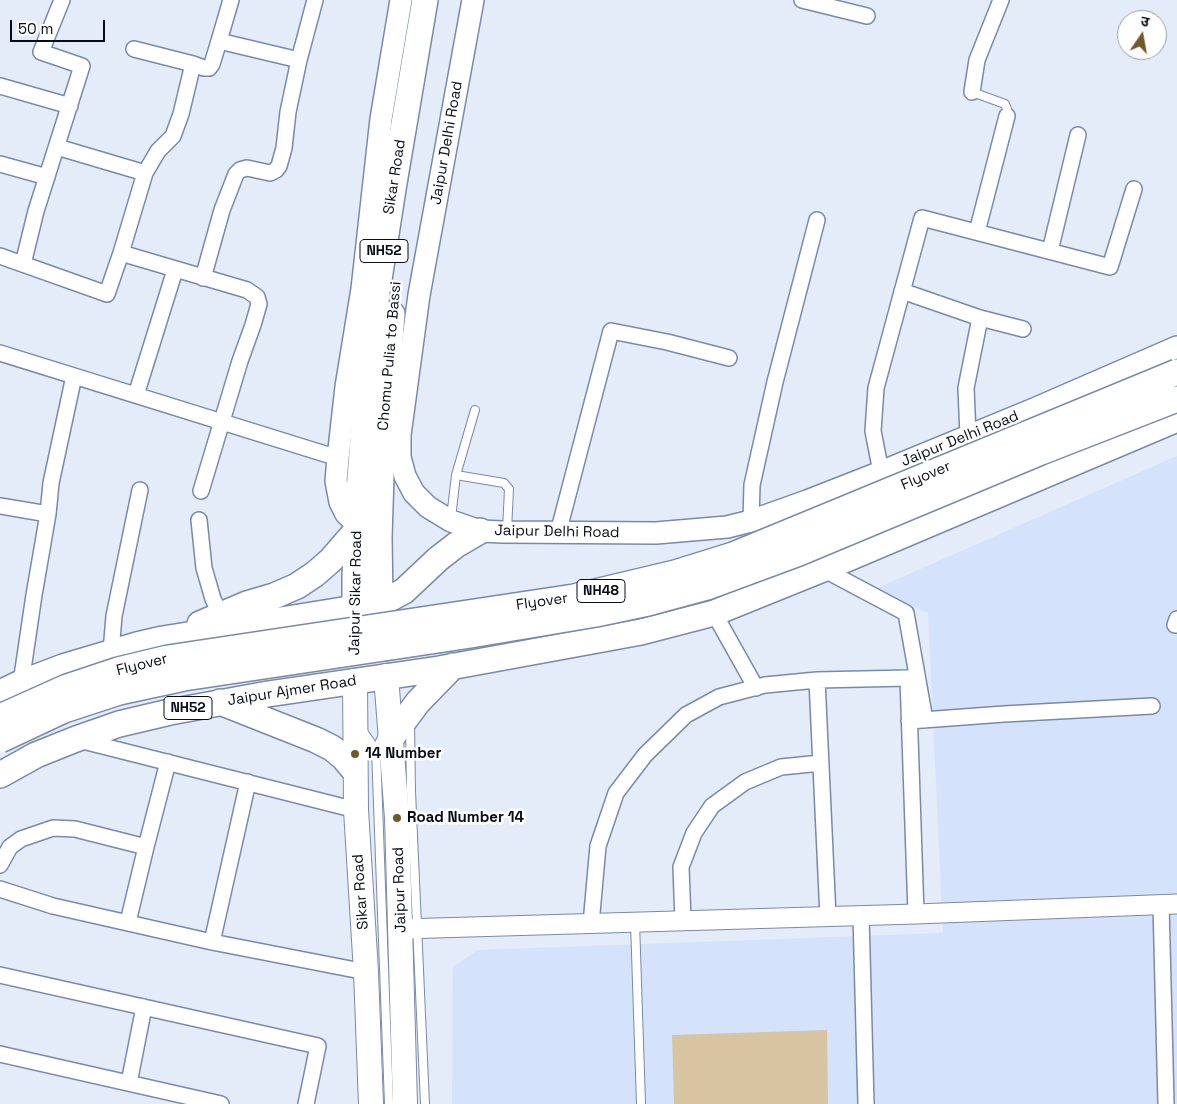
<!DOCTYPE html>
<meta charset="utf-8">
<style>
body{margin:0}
#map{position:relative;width:1177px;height:1104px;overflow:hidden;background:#e4ebf9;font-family:"Space Grotesk","Noto Sans Devanagari",sans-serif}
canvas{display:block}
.north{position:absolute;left:1117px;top:10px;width:50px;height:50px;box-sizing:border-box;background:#fff;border:1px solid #9c9ea2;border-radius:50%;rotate:12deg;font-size:14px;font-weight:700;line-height:20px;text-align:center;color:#070c17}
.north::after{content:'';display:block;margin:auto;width:18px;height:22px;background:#715929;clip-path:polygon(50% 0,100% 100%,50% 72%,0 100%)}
.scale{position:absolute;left:10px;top:20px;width:95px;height:22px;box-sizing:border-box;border:2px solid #070c17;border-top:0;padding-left:6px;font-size:15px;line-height:18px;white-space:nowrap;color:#070c17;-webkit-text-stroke:4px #fff;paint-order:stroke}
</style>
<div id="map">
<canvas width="1177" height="1104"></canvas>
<div class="north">उ</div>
<div class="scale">50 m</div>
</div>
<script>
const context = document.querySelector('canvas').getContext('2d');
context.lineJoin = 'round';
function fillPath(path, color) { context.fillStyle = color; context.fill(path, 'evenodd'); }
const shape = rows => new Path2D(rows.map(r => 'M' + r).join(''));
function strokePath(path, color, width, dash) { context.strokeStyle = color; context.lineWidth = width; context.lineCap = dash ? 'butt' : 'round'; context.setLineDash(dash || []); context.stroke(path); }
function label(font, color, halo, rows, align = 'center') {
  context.font = font + ' "Space Grotesk",sans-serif'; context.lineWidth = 5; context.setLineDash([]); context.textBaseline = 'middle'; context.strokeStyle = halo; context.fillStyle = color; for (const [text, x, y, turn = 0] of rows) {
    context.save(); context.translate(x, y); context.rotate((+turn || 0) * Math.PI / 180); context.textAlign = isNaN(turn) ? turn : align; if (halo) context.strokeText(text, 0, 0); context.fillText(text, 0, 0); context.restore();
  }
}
fillPath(shape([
 [1177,456,1177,1104,452,1104,453,967,478,950,943,933,928,613,875,589]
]), '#d5e2fb');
fillPath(shape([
 [827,1030,828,1104,674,1104,672,1035]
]), '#d7c4a1');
const service = shape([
 [972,92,1005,104,1007,109,1007,116],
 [456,475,504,483,509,489,507,530],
 [451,518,456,475,475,410],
 [410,723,411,791,425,1104],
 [363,731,376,750],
 [384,733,376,750,389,1104],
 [635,922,641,1104]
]);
const minor = shape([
 [802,0,867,16],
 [219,41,231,0],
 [134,49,193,64],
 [299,60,315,0],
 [0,86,70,106],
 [972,92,977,60,1001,0],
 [57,147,145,173],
 [0,164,47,177],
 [977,232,1007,116],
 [1050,251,1078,135],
 [121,253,145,173,158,151,173,136,181,114,193,64,204,68,209,68,212,64,219,41,299,60,288,112,284,148,279,166,276,170,270,173,247,168,240,170,236,174,222,210,203,278],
 [0,256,107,294,121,253,247,290,257,297,259,304,253,325,240,361,201,491],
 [23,264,36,211,82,66,41,52,62,0],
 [902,291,980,318],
 [0,353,338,458],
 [136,395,175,270],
 [968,436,966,388,980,318,1023,329],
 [881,472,873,431,876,388,922,218,1110,267,1134,189],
 [0,506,48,514],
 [199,520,204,568,213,599,221,615],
 [751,521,752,485,775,382,817,220],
 [558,533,611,331,667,342,729,358],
 [823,569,906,613,925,720],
 [714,613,756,688],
 [1177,619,1175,625,1177,625],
 [111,652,114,616,140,490],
 [21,683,34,595,48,514,51,483,74,376],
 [909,721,1004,714,1152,706],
 [79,740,356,810],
 [0,865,10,847,21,839,53,828,75,829,146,847],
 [0,889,53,906,212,942,366,972],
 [1161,904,1166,1104],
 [861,916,866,1104],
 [828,917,817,680,908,678,916,914],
 [683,921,681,867,694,833,712,806,745,782,781,767,821,763],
 [128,922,146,847,168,762],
 [591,924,598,846,616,793,645,755,686,715,719,697,765,685,817,680],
 [212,942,248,782],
 [0,975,318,1046,306,1104],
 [0,1054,221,1104],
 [129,1083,144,1007]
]);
const tertiary = shape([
 [401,929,916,914,1177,904]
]);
const secondary = shape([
 [473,0,419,295,400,435,400,457,405,476,414,493,428,507,451,521,480,531,503,532,656,533,727,527,751,521,807,501,881,472,1034,409,1177,347],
 [358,525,346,514,340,502,336,481,338,458,346,387,362,289,381,119,401,0]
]);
const primary = shape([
 [386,676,397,818,405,1104],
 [355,681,356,810,366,972,371,1104]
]);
const trunk = shape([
 [200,624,247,604,274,596,297,586,315,574,331,560,357,530],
 [384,648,380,604,379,537,382,445,392,314],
 [355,650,355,577,358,504,369,364,377,292,393,189,425,0],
 [0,693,21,683,63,667,137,645,163,639,380,604,404,591,438,559,456,545,480,531],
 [220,702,316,740,332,748,343,757,354,770],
 [392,737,418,702,453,666],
 [0,775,36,755,76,739,119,724,170,712,268,694,439,669,641,632,714,613,823,569,1177,419]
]);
strokePath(service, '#798aa9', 10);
strokePath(minor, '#798aa9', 18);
strokePath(tertiary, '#798aa9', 21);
strokePath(secondary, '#798aa9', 24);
strokePath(primary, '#798aa9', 26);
strokePath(trunk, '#798aa9', 28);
strokePath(service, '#fff', 8);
strokePath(minor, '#fff', 15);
strokePath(tertiary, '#fff', 19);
strokePath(secondary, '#fff', 21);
strokePath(primary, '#fff', 24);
strokePath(trunk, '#fff', 25);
const trunkBridge = shape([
 [0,717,67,687,118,670,168,658,574,597,675,573,733,555,1177,372],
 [0,740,64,710,119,692,184,678,471,635,596,614,648,603,707,587,799,553,1041,452,1177,399]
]);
strokePath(trunkBridge, '#798aa9', 28, []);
strokePath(trunkBridge, '#fff', 25);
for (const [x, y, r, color] of [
 [355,754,5,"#715929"],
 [397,818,5,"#715929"]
]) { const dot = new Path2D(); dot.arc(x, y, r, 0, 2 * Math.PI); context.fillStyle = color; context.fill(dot); strokePath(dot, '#fff', 2); }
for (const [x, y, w] of [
 [384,251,48],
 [601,591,48],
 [188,708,48]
]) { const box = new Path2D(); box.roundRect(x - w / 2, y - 11.5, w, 23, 4); context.fillStyle = '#fff'; context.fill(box); strokePath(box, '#070c17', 1); }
label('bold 14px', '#070c17', null, [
 ["NH52",384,251],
 ["NH48",601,591],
 ["NH52",188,708]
]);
label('15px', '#070c17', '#fff', [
 ["Jaipur Delhi Road",447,143,-80],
 ["Sikar Road",395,177,-81],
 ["Chomu Pulia to Bassi",390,356,-85],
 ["Jaipur Delhi Road",960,439,-22],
 ["Flyover",926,476,-23],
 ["Jaipur Delhi Road",557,532,1],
 ["Jaipur Sikar Road",356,593,-89],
 ["Flyover",542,602,-8],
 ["Flyover",142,665,-14],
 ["Jaipur Ajmer Road",292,691,-9],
 ["Jaipur Road",400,890,-92],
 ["Sikar Road",361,892,-94]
]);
label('bold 15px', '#070c17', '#fff', [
 ["14 Number",365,754],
 ["Road Number 14",407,818]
], 'left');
</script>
